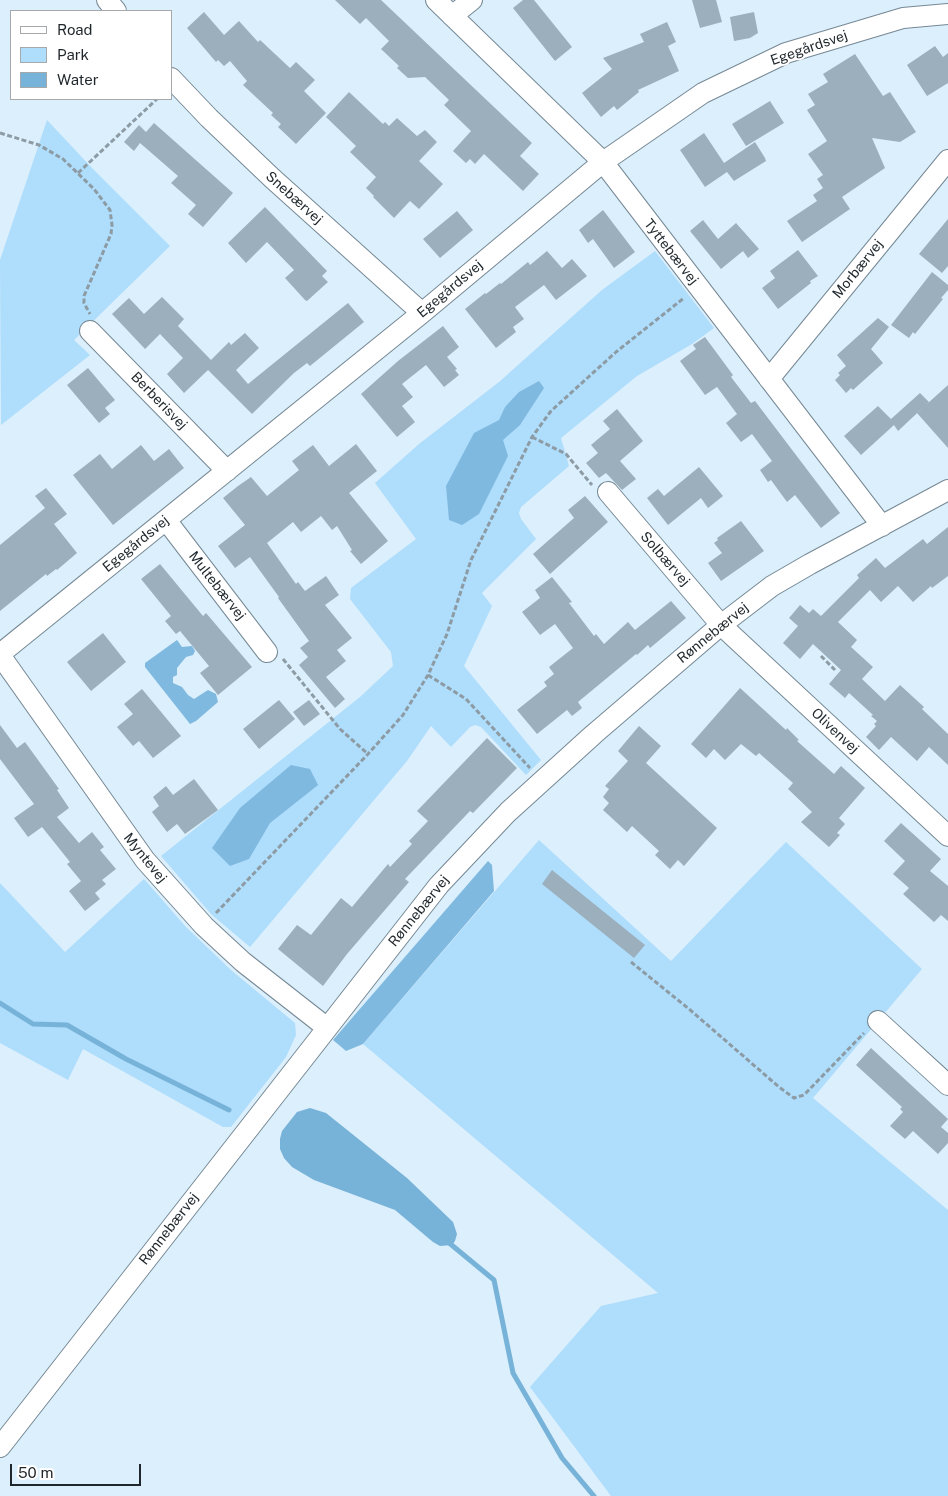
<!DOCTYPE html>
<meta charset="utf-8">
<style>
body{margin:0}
#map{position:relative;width:948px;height:1496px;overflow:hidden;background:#dbeffc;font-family:"Public Sans",sans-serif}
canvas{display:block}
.legend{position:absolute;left:10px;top:10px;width:162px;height:90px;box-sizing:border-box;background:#fff;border:1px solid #a5a9ab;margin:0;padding:6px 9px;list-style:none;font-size:15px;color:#1f272c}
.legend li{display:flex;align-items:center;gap:10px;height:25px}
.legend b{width:25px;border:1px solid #a5a9ab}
.scale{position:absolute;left:10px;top:1464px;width:131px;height:22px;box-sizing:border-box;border:2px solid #1f272c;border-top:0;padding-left:6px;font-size:15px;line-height:18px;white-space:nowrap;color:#1f272c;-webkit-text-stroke:4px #fff;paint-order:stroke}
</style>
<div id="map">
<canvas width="948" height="1496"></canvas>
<ul class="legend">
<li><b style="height:6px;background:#fff"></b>Road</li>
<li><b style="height:14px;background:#afddfc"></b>Park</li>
<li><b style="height:14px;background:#77b2d8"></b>Water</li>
</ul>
<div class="scale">50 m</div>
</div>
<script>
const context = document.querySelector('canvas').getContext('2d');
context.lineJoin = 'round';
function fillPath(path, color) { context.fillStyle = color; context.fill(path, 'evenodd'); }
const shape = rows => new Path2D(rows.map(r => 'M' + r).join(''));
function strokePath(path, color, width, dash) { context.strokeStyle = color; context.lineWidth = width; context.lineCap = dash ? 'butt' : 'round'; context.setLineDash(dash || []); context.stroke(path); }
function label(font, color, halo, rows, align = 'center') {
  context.font = font + ' "Public Sans",sans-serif'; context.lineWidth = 4; context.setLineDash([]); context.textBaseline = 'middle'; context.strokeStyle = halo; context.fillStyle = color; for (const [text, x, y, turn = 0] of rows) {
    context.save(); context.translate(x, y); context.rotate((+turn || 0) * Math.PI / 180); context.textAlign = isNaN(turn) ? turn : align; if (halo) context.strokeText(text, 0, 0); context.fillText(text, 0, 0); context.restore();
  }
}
fillPath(shape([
 [47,120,92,168,170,246,74,340,90,355,1,425,0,260],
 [655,251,714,328,692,344,637,376,561,438,569,466,521,507,519,513,521,519,536,539,482,593,492,606,464,666,541,760,526,775,481,727,475,725,470,727,451,747,431,726,407,761,250,947,211,914,161,856,360,697,393,666,391,652,350,599,351,588,416,539,375,483,419,444,499,382,602,290],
 [539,840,671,961,786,842,922,969,813,1098,948,1210,948,1496,611,1496,530,1387,601,1306,658,1293,363,1044],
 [144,879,186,927,231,970,295,1023,296,1035,286,1057,231,1127,223,1127,83,1049,68,1080,0,1043,0,883,65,952]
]), '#afddfc');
fillPath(shape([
 [539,381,544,388,520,425,503,440,508,456,479,514,462,525,449,520,446,486,474,433,499,420,505,407,519,392],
 [177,640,182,647,192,646,195,651,193,655,186,657,177,668,177,675,173,677,173,683,182,687,188,695,194,699,208,690,216,694,218,702,196,721,190,724,145,667,145,663],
 [291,765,310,769,318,785,270,823,249,859,230,866,212,848,240,808],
 [488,861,492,865,494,891,363,1044,346,1051,333,1040]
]), '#7fb9e0');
fillPath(shape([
 [310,1108,326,1113,407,1178,453,1222,457,1234,455,1241,452,1245,440,1246,433,1242,395,1210,314,1180,292,1167,284,1158,280,1149,280,1139,282,1131,297,1112]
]), '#77b2d8');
strokePath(shape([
 [0,1003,33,1024,67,1025,126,1059,229,1110],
 [448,1242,494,1280,513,1373,562,1458,594,1496]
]), '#77b2d8', 5);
fillPath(shape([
 [335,0,381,0,532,143,520,156,539,174,523,191,484,154,475,164,470,159,466,163,453,151,471,131,444,105,449,100,425,77,408,78,397,68,399,66,381,49,389,41,366,18,360,24],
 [523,0,534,0,572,47,555,61,513,8],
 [692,0,716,0,722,22,700,28],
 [204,12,224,35,239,21,258,42,260,40,290,68,296,62,315,80,304,91,326,113,296,144,278,127,281,124,271,115,273,113,243,85,247,81,230,61,224,66,218,60,216,62,187,28],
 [754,12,758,33,750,38,734,41,730,17],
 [667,22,676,42,668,46,679,71,638,90,639,92,617,110,614,106,601,117,582,93,612,69,603,58,644,42,640,34],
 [935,46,943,57,948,53,948,83,927,96,907,65],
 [855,54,883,96,890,92,916,132,900,142,872,138,885,168,842,197,850,209,802,242,787,221,817,201,813,195,823,188,817,179,823,175,808,154,827,141,807,110,815,105,808,94,828,82,823,74],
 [349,92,383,124,385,122,389,126,397,118,417,136,425,130,437,142,419,161,443,184,419,209,410,201,394,218,373,197,374,196,366,188,376,177,350,152,356,146,326,117],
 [770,101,784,123,746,146,732,124],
 [154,123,233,193,203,227,188,214,196,205,171,183,178,176,140,143,134,151,124,142,139,125,146,132],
 [704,133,724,163,755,142,765,158,766,161,734,181,727,172,705,187,680,150],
 [265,207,327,271,322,276,328,282,307,301,305,300,285,278,294,270,267,242,246,263,228,243],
 [603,210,635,252,614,268,593,239,588,243,579,230],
 [457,211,473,230,440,258,423,239],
 [948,219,948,266,942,273,919,254],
 [703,220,718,239,736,223,759,249,748,258,743,251,721,269,690,231],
 [798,250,818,276,810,281,811,283,778,309,762,288,775,278,770,271],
 [547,251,562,268,572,259,587,276,556,300,544,285,515,307,524,319,513,327,516,332,496,348,465,309,485,293,486,294,500,283,501,284,528,262,530,265],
 [932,272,948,285,948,290,941,298,943,299,915,334,913,332,909,338,891,325],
 [162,297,184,319,178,326,211,360,229,342,231,345,245,333,259,348,236,370,248,384,348,303,364,322,310,366,307,363,294,373,252,414,208,370,184,393,167,374,183,358,160,334,145,349,112,314,129,298,144,314],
 [878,318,889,327,871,349,883,363,853,390,851,388,846,393,835,380,840,375,838,373,846,366,837,355],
 [443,326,459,347,447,357,457,369,455,370,459,375,444,387,426,365,402,384,413,397,402,406,415,422,397,437,361,394,398,361],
 [705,337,733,375,731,377,751,403,755,401,840,513,821,528,795,495,787,502,771,480,768,482,760,470,772,461,752,434,741,442,726,423,737,414,717,387,705,395,680,361,696,349,693,345],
 [88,368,115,400,105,408,110,414,99,423,67,385],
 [948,385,948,448,917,413],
 [920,393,929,402,898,431,894,425,861,455,844,436,878,406,891,419],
 [617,409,643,441,620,461,636,479,622,490,606,473,599,478,586,463,598,453,591,445,610,429,603,421],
 [356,444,377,471,349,493,388,541,361,564,350,551,352,550,337,526,332,530,321,516,301,532,293,522,267,543,296,584,298,582,305,591,326,576,339,595,325,605,352,638,337,650,346,661,326,677,345,699,335,708,299,665,308,657,300,648,309,641,278,598,279,597,250,557,235,568,218,546,245,525,223,498,238,486,251,477,267,496,299,470,292,461,313,445,329,466],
 [141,445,154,461,169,449,184,468,113,525,73,475,100,454,112,469],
 [699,467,723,496,708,508,701,498,668,525,647,498,658,489,664,496],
 [46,488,67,514,54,524,77,553,57,570,56,569,47,576,46,574,0,611,0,545,45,508,35,496],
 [585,496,608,522,550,574,533,554,574,518,568,510],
 [741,521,764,551,721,581,708,563,722,553,714,543,718,540,717,538],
 [948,527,948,576,932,588,931,586,913,602,898,586,881,602,870,590,838,622,857,640,851,647,873,667,862,679,885,701,900,685,924,707,922,709,948,734,948,765,929,747,917,761,891,737,879,750,866,737,876,726,874,724,877,721,871,716,873,715,849,693,845,698,829,684,841,670,813,644,800,659,783,643,798,626,789,618,800,605,809,613,813,609,821,616,859,578,857,575,876,558,885,568,923,539,927,544],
 [160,564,203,616,206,613,252,667,218,695,200,673,209,666,180,631,176,634,165,621,171,616,141,579],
 [552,577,572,602,569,603,594,636,596,634,604,644,628,622,635,630,671,601,686,618,650,648,648,645,637,655,636,654,578,702,582,708,572,716,567,710,537,734,517,710,547,686,544,682,554,674,549,667,573,648,555,624,540,635,522,612,540,598,535,590],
 [103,633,126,662,91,691,67,662],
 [740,688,786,730,787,728,799,740,797,741,834,774,841,766,865,788,839,818,845,824,837,833,840,835,829,847,801,822,812,812,788,789,793,783,759,753,756,756,741,744,725,760,714,749,706,758,691,744],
 [142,689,181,736,153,758,139,741,133,746,117,727,133,714,124,704],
 [279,700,295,719,259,749,243,729],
 [309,700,320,714,304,726,293,712],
 [0,725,17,748,25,742,59,789,57,790,69,808,57,817,79,843,92,832,104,847,100,850,116,869,102,880,106,884,95,893,100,899,85,911,69,891,81,881,67,864,70,862,42,827,28,837,14,818,34,804,0,759],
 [639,726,661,746,646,763,717,828,684,866,678,860,670,869,655,855,659,851,632,826,627,832,603,810,609,803,603,797,609,789,605,786,628,761,618,751],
 [487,738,517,768,473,813,470,811,405,879,409,882,347,954,323,986,278,949,297,925,311,935,341,898,352,907,388,864,390,867,412,844,409,841,428,821,417,811],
 [194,779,218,810,185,834,177,824,167,832,152,812,159,806,153,797,166,786,173,795],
 [901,823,941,859,930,871,948,886,948,921,941,915,934,922,903,894,909,888,893,874,905,861,884,841],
 [552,870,645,945,634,958,542,884],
 [871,1048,948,1119,941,1127,948,1133,948,1143,938,1154,913,1131,905,1139,890,1126,903,1112,900,1109,902,1107,856,1065]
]), '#9cafbc');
const street = shape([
 [107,0,116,11],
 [436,0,603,162,882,526],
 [452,16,472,0],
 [171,78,209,118,272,178,422,313],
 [90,331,227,471],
 [769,379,948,160],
 [608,492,721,625,948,836],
 [166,520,267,652],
 [0,654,422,313,603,162,703,93,786,53,903,18,948,14],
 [0,655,145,860,204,926,243,962,326,1027],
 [878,1021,948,1085],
 [0,1447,439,885,508,812,594,734,721,625,772,586,810,564,948,490]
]);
strokePath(street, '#768894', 22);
strokePath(shape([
 [0,133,39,145,63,159,94,189,110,210,112,225,111,234,84,296,84,303,90,314],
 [78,173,157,99],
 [532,437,566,454,592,485],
 [821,656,835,670],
 [283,659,340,729,368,754],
 [428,675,466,699,530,768],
 [216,913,368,754,403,715,428,675,447,634,471,560,532,437,551,411,616,352,684,298],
 [631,962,689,1009,779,1087,794,1098,804,1095,864,1033]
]), '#8c9ba4', 3, [5, 2.5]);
strokePath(street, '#fff', 20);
label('14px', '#1f272c', '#fff', [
 ["Egegårdsvej",809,48,-19],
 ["Snebærvej",294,198,42],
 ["Tyttebærvej",671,252,52],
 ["Morbærvej",858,269,-51],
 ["Egegårdsvej",450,289,-40],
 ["Berberisvej",159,401,46],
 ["Egegårdsvej",136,544,-39],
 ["Solbærvej",665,559,49],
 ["Multebærvej",217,586,52],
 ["Rønnebærvej",713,633,-39],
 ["Olivenvej",835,731,43],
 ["Myntevej",145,858,51],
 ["Rønnebærvej",419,911,-51],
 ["Rønnebærvej",169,1229,-52]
]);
</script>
